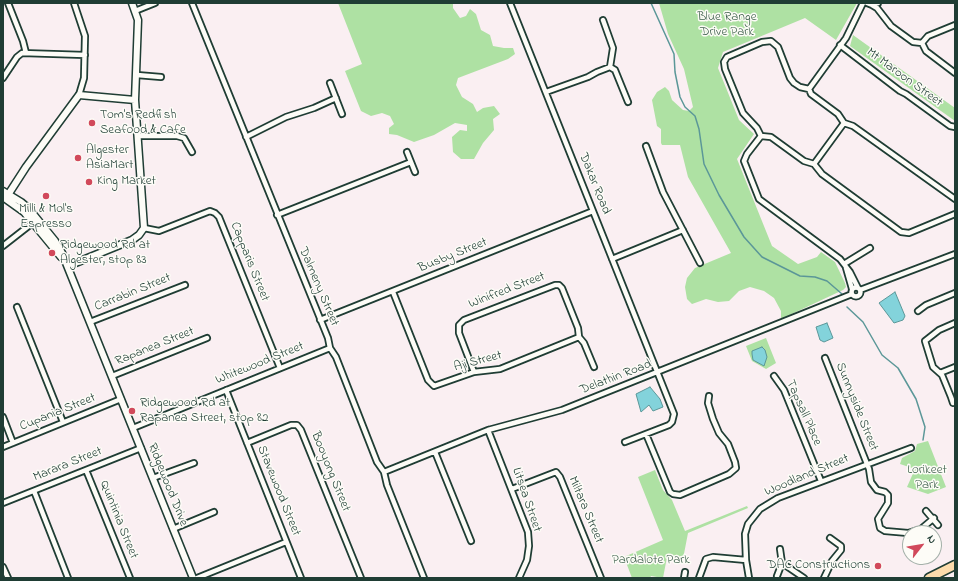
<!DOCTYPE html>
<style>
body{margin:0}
#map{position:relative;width:958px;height:581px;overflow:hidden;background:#faeff2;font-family:"Indie Flower",sans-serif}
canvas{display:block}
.frame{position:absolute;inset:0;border:4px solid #1f3d34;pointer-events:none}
.north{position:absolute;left:902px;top:525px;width:40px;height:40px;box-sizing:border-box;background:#fdfcf7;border:1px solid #a4b0a9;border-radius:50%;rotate:59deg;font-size:11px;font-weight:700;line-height:16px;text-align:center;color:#1f3d34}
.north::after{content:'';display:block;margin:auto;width:14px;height:18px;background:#d1495b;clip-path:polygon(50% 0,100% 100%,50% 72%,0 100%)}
</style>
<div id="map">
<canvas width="958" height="581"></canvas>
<div class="frame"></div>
<div class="north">N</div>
</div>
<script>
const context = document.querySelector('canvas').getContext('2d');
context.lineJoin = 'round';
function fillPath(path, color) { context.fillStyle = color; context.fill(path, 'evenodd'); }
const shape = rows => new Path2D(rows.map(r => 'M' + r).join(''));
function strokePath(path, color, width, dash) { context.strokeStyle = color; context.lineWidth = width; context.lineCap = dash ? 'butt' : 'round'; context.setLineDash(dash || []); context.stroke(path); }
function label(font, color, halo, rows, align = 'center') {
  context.font = font + ' "Indie Flower",sans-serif'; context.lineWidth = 3; context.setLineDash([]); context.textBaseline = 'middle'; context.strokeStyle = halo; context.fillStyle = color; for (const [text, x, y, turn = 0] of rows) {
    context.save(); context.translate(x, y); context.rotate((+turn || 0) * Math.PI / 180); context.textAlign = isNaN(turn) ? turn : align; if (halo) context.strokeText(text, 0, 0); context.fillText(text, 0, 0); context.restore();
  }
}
fillPath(shape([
 [338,3,453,3,453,8,460,18,466,16,470,9,476,14,481,30,490,35,493,46,504,48,513,48,515,54,508,59,458,78,456,85,462,97,473,104,477,112,483,108,494,106,500,114,493,119,494,130,483,143,474,159,461,159,453,152,452,137,460,130,467,131,467,125,455,123,434,135,414,142,397,135,389,134,389,128,394,124,390,116,382,113,371,116,361,111,345,71,362,64],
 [659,3,857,3,836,40,805,18,723,52,718,68,739,120,754,134,737,159,772,246,798,264,817,257,821,252,835,262,845,283,846,287,843,290,781,319,781,311,774,298,764,291,750,287,739,291,729,301,718,302,706,299,692,304,687,299,685,287,687,278,695,268,731,253,688,177,680,145,662,145,661,143,661,129,657,126,652,100,657,92,665,87,669,91,672,100,683,110,689,111,693,107,684,69,668,34],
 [853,35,955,108,955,121,850,46],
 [766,338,776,363,766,369,752,361,746,346],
 [928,441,946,487,928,494,907,487,915,469,900,464,902,458,915,451,917,444],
 [655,470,663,490,672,500,685,531,747,506,748,508,688,533,683,559,667,557,663,578,651,576,650,578,632,578,624,557,663,540,638,477]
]), '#aee1a3');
const water = shape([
 [895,292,905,316,903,320,894,323,879,303,895,292],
 [827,323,833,338,824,342,820,340,816,327,827,323],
 [762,347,765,350,767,357,764,366,753,360,752,354,752,351,762,347],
 [650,387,660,399,663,407,653,411,649,405,641,412,636,394,650,387]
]);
fillPath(water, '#83d3db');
strokePath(water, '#5b9798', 1);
strokePath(shape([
 [651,3,674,54,675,72,680,97,685,107,695,116,699,129,704,164,719,195,744,237,762,257,800,276,815,277,827,281,842,294],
 [847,307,863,322,882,355,898,368,916,399,925,427,923,440]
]), '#5b9798', 1.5);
const street = shape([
 [8,3,23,41,26,53],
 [74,3,85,36,84,78,79,95],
 [192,3,328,338,330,348,336,357,377,462,384,472,387,485,424,578],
 [510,3,674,414,672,422,669,425,625,442],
 [867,3,872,5,878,3],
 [872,5,877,8,891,26,913,42,922,43,926,51,955,73],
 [135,11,155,3],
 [603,20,613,48,610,67],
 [922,43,928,36,955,25],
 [840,45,900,91,906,94,950,126,955,127],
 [137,75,161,77],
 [3,78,17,57,22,53,85,55],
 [330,83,342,114],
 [546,92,588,77,597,72,610,67,615,70,628,102],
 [844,123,853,126,955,199],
 [138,136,177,136,184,138,192,152],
 [761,136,757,128,743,113,725,69,724,62,727,57,762,42,771,41,778,47,790,78,794,83,800,87,809,89,846,38,863,3],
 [761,136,747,154,744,161,759,199,840,259,850,272,858,288],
 [761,136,771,137,804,161,814,164,844,123,838,114,811,94,809,89],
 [246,137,286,117,314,108,336,98],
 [646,146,663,192,700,263],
 [407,152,415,172],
 [814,164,822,174,901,232,909,233,955,214],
 [277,215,411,162],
 [144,228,159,231,210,211,215,213,219,217,280,368],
 [3,246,35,221],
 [612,259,683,230],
 [844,264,870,248],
 [846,268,852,289],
 '851.5 292a4.5 4.5 0 1 1 9 0a4.5 4.5 0 1 1-9 0Z',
 [860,290,955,254],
 [393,292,428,380,434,386,474,372,500,369,579,337],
 [17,307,63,422],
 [918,311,926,305,955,293],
 [320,320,593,211],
 [90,322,185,285],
 [955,323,939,330,925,341,933,367,942,375,951,397,953,403,955,402],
 [579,337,584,343,594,367],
 [825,358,869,469,871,482,877,490,885,492,888,495,888,503,878,519,880,528,885,531,908,533,921,529,934,518],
 [474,372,459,333,459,325,464,320,555,285,559,285,562,288,578,328,579,337],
 [940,373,955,367],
 [112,376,207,338],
 [774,376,784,390,821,481],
 [226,390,301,578],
 [3,417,13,443],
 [133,428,330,348],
 [488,430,528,532,529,546,527,560,519,578],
 [646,434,670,492,673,494,680,495,729,474,736,468,735,462,728,444,719,433,713,419,708,403,709,396],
 [247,443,291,425,297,425,301,430,361,578],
 [3,447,121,399],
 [435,452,471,541],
 [86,470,130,578],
 [384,472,488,430,562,410,852,294],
 [153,478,194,463],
 [512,489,556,472,560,477,601,578],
 [34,491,68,578],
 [3,503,141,448],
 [926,511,938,525],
 [173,529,214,512],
 [782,563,804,578],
 [3,567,8,578],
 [777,576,782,563,780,549],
 [197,578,286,542],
 [684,578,685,572],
 [699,578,706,559,713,557,746,560],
 [749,578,746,560,745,534,748,524,760,509,778,498,911,448],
 [824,578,832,561,841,550,841,546,830,538]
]);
const secondary = shape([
 [3,191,21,202,29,209,55,241,62,253,193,578],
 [3,197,24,212,61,257],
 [6,198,26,167,79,95,135,100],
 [68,266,132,240,139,235,144,228,135,100,138,20,132,3]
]);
const highway = shape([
 [929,578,955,565]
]);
strokePath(street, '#1f3d34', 8);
strokePath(secondary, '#1f3d34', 9);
strokePath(highway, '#1f3d34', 11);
strokePath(street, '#fdfcf7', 4.5);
strokePath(secondary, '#fdfcf7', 6);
strokePath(highway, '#fcdcac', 8);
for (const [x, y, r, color] of [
 [92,123,4,"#d1495b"],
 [78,158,4,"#d1495b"],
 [89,182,4,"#d1495b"],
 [46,196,4,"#d1495b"],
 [52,253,4,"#d1495b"],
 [132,411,4,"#d1495b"],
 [878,566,4,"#d1495b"]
]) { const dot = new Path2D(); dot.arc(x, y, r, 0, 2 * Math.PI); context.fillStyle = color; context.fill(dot); strokePath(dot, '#fdfcf7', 1.5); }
label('13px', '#3c5e4a', '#fdfcf7', [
 ["Blue Range",727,18],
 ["Drive Park",727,33],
 ["Lorikeet",927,471],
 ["Park",927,486],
 ["Pardalote Park",651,561]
]);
label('13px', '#1f3d34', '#fdfcf7', [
 ["Mt Maroon Street",904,78,36],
 ["Dakar Road",594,184,68],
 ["Busby Street",453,256,-22],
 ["Capparis Street",249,262,68],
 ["Dalmeny Street",318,287,67],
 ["Winifred Street",507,291,-21],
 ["Carrabin Street",133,293,-22],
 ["Rapanea Street",155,347,-22],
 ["Aji Street",478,362,-15],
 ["Whitewood Street",260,364,-22],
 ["Delathin Road",616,378,-21],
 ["Sunnyside Street",856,407,68],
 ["Cupania Street",58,413,-22],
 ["Tapsall Place",803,413,66],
 ["Marara Street",68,465,-22],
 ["Booyong Street",330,472,68],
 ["Woodland Street",807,476,-23],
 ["Ridgewood Drive",167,485,68],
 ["Stavewood Street",278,491,68],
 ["Litsea Street",526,500,71],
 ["Miltara Street",585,510,67],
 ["Quintinia Street",118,520,68]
]);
label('13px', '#1f3d34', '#fdfcf7', [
 ["Tom's Redfish",100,116],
 ["Seafood & Cafe",100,131],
 ["Algester",86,151],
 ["AsiaMart",86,166],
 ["King Market",97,182],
 ["Milli & Mol's",46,210,"center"],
 ["Espresso",46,225,"center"],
 ["Ridgewood Rd at",60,246],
 ["Algester, stop 83",60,261],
 ["Ridgewood Rd at",140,404],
 ["Rapanea Street, stop 82",140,419],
 ["DAC Constructions",870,566,"right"]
], 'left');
</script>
